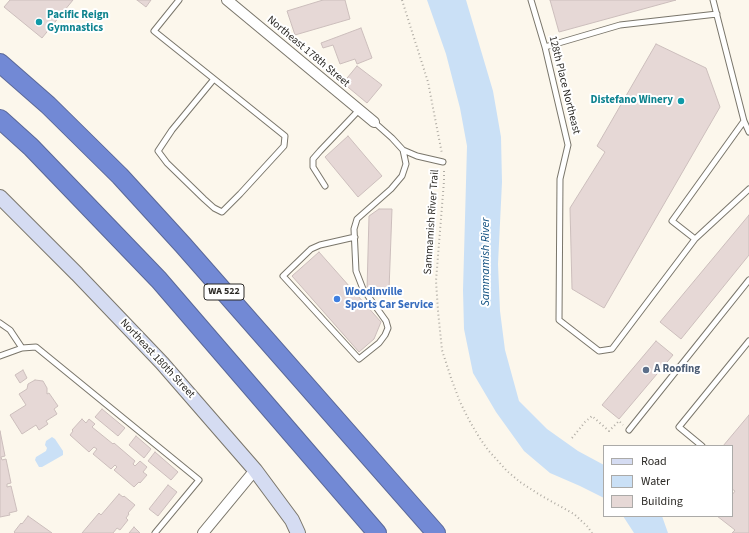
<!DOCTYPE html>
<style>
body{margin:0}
#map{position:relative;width:749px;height:533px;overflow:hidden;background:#fcf7ec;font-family:"Source Sans 3",sans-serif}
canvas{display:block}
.legend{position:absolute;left:603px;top:445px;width:130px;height:72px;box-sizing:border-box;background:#fff;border:1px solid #abaaa8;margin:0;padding:5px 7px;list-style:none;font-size:12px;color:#2c2a26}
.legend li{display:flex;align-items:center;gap:8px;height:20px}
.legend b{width:20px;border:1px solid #abaaa8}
</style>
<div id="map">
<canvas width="749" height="533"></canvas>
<ul class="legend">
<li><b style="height:5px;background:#d5dcf2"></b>Road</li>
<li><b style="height:11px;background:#cae0f6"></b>Water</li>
<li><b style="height:11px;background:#e6d8d6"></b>Building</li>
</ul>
</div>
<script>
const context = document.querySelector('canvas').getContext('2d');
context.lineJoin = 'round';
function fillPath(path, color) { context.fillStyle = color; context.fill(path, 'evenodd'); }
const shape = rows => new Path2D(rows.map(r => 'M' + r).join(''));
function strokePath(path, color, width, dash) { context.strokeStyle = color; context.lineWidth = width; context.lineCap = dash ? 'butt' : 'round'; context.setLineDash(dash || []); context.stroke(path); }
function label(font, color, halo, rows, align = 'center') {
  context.font = font + ' "Source Sans 3",sans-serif'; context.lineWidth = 4; context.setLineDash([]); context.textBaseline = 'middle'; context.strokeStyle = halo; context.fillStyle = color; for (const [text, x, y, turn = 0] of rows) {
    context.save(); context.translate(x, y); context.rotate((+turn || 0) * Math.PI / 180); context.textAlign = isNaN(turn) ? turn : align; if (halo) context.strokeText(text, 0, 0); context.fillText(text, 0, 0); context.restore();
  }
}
fillPath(shape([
 [427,0,466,0,493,91,501,137,502,182,498,264,500,311,505,350,519,401,547,429,578,451,604,465,604,498,580,486,550,473,524,451,496,412,473,373,464,329,463,290,467,146,460,108,446,54],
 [52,437,55,439,63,451,63,455,42,467,39,467,35,460,36,457,46,451,47,448,45,445,46,441],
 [623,516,662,516,668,533,634,533]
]), '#cae0f6');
const building = shape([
 [10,0,73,0,42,38,4,7,10,0],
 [137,0,151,0,146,7,137,0],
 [323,0,345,0,350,19,295,35,287,11,323,0],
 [550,0,676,0,559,32,550,0],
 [361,28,372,58,357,64,355,59,340,64,333,45,323,48,321,43,361,28],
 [656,44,706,68,720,107,604,308,572,289,570,208,605,152,597,146,656,44],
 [357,66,382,85,367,103,343,83,357,66],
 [348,136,382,176,358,197,325,157,348,136],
 [379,209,392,209,389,290,367,290,369,216,379,209],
 [749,215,749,255,681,339,660,322,749,215],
 [319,252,381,322,374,339,359,352,292,276,319,252],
 [656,341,673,355,619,419,602,405,656,341],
 [23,370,27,378,20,383,15,375,23,370],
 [35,380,43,381,47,388,47,394,49,393,58,406,54,409,57,414,46,421,48,424,39,430,36,425,22,434,10,415,26,405,19,394,27,389,28,384,35,380],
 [102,409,125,428,118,436,95,417,102,409],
 [749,415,749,533,732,533,735,530,717,516,732,516,732,495,735,491,732,489,732,446,723,446,749,415],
 [82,419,86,423,89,419,95,424,92,427,113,444,114,443,135,461,133,464,135,466,140,461,147,467,143,472,147,475,140,483,139,482,134,487,114,470,117,467,115,465,111,469,93,454,97,449,94,447,89,452,70,435,73,431,72,430,82,419],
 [0,431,5,456,1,457,2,460,6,459,11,483,7,484,7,487,11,486,17,511,9,513,10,515,0,517,0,431],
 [136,436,151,449,144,458,129,445,136,436],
 [155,452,178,472,171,480,148,461,155,452],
 [168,485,177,492,158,516,149,509,168,485],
 [119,494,123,497,124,496,135,505,128,513,129,514,126,518,128,520,120,530,117,528,113,533,82,533,99,513,101,515,119,494],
 [28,516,52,533,15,533,14,532,21,523,22,524,28,516],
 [134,527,140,533,129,533,134,527]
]);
fillPath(building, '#e6d8d6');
strokePath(building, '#ccbebc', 1);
const lane = shape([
 [179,0,154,31,214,79,285,136,284,146,240,194,222,212,214,208,204,199,167,163,158,151,172,130,214,79],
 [531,0,545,47,568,145,560,179,559,320,599,351,612,349,695,239],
 [713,0,744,121,749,132],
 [545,47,620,25,717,14],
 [744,121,672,221,695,239,749,189],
 [403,150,417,156,443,162],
 [325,186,313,167,313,159,320,151,359,110],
 [355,237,320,245,311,249,283,276,359,359,379,343,385,335,388,328,386,321,363,289,356,271,354,229,357,219,391,189,402,176,406,164,403,150,392,138,374,122],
 [0,323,10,330,22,348],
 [0,356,22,348,36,347,199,480,155,533],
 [629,430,749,280],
 [702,446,679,427,749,341]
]);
const street = shape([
 [227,0,374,122],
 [203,533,255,470]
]);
const secondary = shape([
 [0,197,77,274,162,363,255,470,292,520,298,533]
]);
const highway = shape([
 [0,63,48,105,120,176,183,245,436,533],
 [0,119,31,147,159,280,377,533]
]);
strokePath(lane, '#7a766b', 7);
strokePath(street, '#7a766b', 12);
strokePath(secondary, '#7a766b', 16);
strokePath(highway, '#5a6898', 20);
strokePath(shape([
 [402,0,428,82,442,154],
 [444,171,444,181,436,281,438,311,442,350,451,378,460,402,469,420,479,437,488,450,507,471,520,482,540,495,574,514,587,526,592,533],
 [572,438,585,422,592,416,609,431,619,421,623,425]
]), '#b0aca4', 2, [1, 3]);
strokePath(lane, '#fff', 5);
strokePath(street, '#fff', 10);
strokePath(secondary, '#d5dcf2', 14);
strokePath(highway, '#7289d5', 18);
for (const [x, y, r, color] of [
 [39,22,4,"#0f9aa8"],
 [681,101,4,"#0f9aa8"],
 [337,299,4,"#3f7fe0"],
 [646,370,4,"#5c6f8a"]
]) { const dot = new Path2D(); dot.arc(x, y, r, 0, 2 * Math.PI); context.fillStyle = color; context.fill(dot); strokePath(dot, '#fff', 1.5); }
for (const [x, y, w] of [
 [224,292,40]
]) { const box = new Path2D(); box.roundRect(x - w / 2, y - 8, w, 16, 3); context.fillStyle = '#fff'; context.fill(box); strokePath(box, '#2c2a26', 1); }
label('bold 10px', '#2c2a26', null, [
 ["WA 522",224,292]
]);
label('bold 11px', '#0d838f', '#fff', [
 ["Pacific Reign",47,16],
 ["Gymnastics",47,29],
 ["Distefano Winery",673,101,"right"]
], 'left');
label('11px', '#2c2a26', '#fff', [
 ["Northeast 178th Street",308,52,40],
 ["128th Place Northeast",564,85,76],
 ["Sammamish River Trail",432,222,-86],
 ["Northeast 180th Street",157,359,47]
]);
label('bold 11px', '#366cbe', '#fff', [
 ["Woodinville",345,293],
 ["Sports Car Service",345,306]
], 'left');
label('bold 11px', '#4e5e75', '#fff', [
 ["A Roofing",654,370]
], 'left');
label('italic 12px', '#0e4e7f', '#fff', [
 ["Sammamish River",486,262,-90]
]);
</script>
